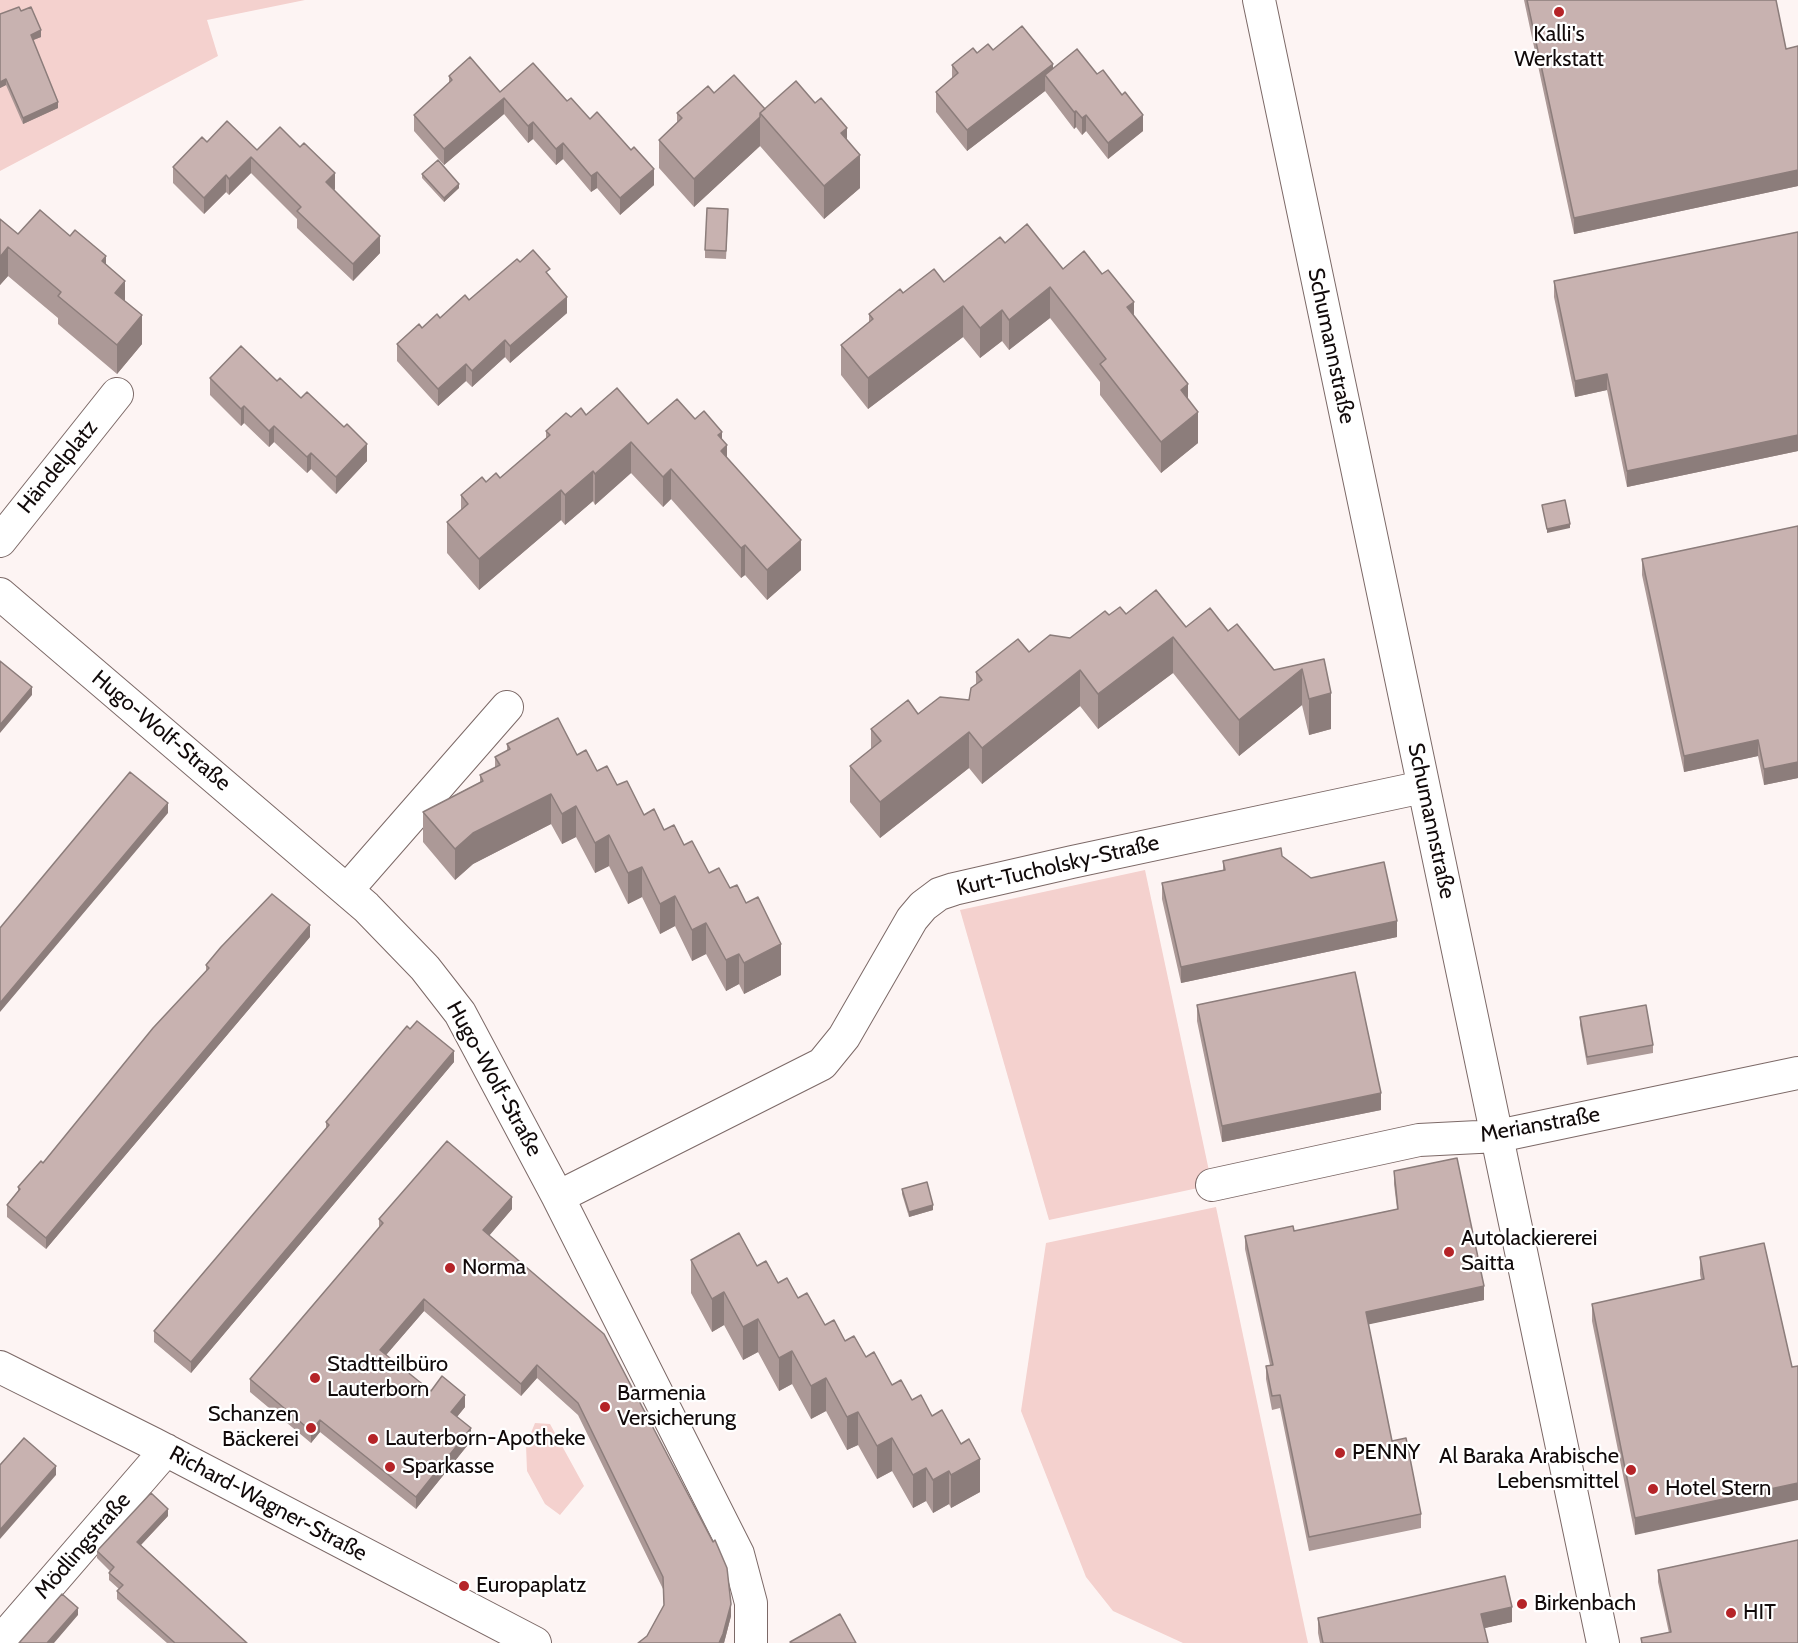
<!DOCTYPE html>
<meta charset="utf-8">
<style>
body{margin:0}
canvas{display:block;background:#fdf4f3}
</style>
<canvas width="1798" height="1643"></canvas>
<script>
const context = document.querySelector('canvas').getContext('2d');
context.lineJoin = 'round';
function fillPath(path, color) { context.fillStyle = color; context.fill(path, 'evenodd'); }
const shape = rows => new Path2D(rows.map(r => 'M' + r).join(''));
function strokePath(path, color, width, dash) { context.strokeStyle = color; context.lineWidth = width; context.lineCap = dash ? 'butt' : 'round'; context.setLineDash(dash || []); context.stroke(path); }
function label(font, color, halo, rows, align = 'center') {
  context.font = font + ' Cabin,sans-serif'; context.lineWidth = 4.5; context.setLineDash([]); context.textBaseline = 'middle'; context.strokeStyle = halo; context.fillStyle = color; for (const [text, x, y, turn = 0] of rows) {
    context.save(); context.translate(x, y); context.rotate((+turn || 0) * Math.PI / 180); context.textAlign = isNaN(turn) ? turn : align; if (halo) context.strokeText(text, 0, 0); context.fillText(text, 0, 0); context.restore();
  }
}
fillPath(shape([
 [0,0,305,0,207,20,218,56,0,171],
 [1145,870,1212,1185,1049,1220,960,910],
 [1216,1207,1306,1634,1308,1643,1183,1643,1113,1611,1086,1577,1021,1411,1046,1243],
 [535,1423,550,1424,584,1486,560,1515,545,1504,527,1471,526,1445]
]), '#f4d1ce');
const minor = shape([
 [1259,0,1603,1643],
 [0,541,117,394],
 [0,594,366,907,425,968,460,1013,558,1197,738,1554,751,1603,751,1643],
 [347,890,507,707],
 [1212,1185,1419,1140,1498,1136,1798,1073],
 [558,1197,822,1064,844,1037,912,919,923,906,939,894,954,889,1072,862,1423,787],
 [0,1367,154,1444,535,1643],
 [0,1642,166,1450]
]);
strokePath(minor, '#7c6967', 34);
strokePath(minor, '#fff', 32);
fillPath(shape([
 [1524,0,1776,0,1786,49,1798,46,1798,186,1574,234],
 [21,11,41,37,33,40,58,108,23,124,6,85,0,88,0,14],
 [993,50,1053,68,1143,131,1108,159,1086,131,1082,135,1076,127,1074,129,1045,91,967,151,936,112,936,92,952,78,952,65,977,53],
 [449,76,500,92,567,101,590,119,654,185,620,215,597,188,591,192,563,159,556,165,533,139,528,143,504,114,444,165,414,131,414,115,449,83],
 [714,93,765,109,847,141,860,188,824,219,760,146,694,207,659,168,659,140,677,123,677,113],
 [207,142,257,150,335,189,334,190,380,253,353,281,297,228,297,219,251,173,229,195,226,192,204,214,173,183,173,167],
 [422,174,459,188,444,202,422,178],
 [728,217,726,259,705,258,705,250],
 [0,219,18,234,70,236,125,301,142,344,117,374,58,324,58,318,8,276,0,285],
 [1798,232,1798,451,1627,487,1607,390,1575,397,1554,297,1554,281],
 [1005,243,1063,269,1134,316,1188,399,1198,443,1161,473,1100,395,1100,382,1050,318,1009,350,1002,341,980,358,963,337,868,409,841,375,841,345,869,322,869,314,903,293,944,282],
 [520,262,550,277,567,313,510,363,505,357,472,387,466,381,438,406,397,361,397,344,422,328,469,300],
 [210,378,277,381,367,461,336,494,311,469,307,473,274,442,269,447,244,423,241,426,210,395],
 [586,415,648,424,695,419,722,440,727,458,801,570,767,600,745,575,741,578,671,499,663,507,631,473,595,505,593,501,565,525,561,520,479,590,447,553,447,522,461,511,461,495,486,482,500,478,546,438,546,431,571,417],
 [1798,526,1798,778,1764,785,1758,756,1684,772,1642,575,1642,559],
 [1126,614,1186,627,1228,631,1274,670,1324,659,1331,729,1309,735,1302,705,1239,756,1173,673,1098,729,1080,706,982,784,969,768,880,838,850,802,850,766,871,749,871,729,918,714,969,700,976,684,976,672,1070,638,1109,615],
 [507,744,577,755,597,771,617,785,644,815,684,845,709,873,730,888,781,975,744,994,739,984,726,991,706,954,692,961,675,926,660,934,642,897,628,904,609,866,595,873,576,837,562,844,551,824,473,864,455,880,423,842,423,812,480,782,480,775,495,768,495,757,507,751],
 [1282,856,1311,878,1397,937,1181,983,1162,899,1162,883,1223,870,1223,861],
 [310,937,46,1249,7,1217,7,1205,18,1192,18,1187,43,1163,206,972,206,965],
 [1197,1005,1381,1110,1222,1142,1197,1021],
 [1580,1017,1653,1045,1653,1053,1587,1065,1580,1025],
 [410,1029,454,1062,191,1373,154,1342,154,1331,326,1129,326,1122],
 [1394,1171,1484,1300,1368,1324,1392,1441,1421,1514,1421,1528,1309,1551,1280,1408,1272,1410,1266,1379,1266,1366,1270,1365,1245,1249,1245,1236,1294,1231,1397,1209,1394,1184],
 [902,1189,933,1210,909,1217,902,1194],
 [512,1209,489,1235,731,1616,724,1643,638,1643,647,1636,664,1606,663,1589,578,1415,537,1378,521,1396,424,1311,386,1355,431,1391,465,1407,457,1417,471,1441,416,1509,320,1432,311,1443,250,1392,250,1379,379,1228,379,1219],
 [1700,1257,1792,1367,1635,1535,1592,1321,1592,1304,1701,1280,1700,1274],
 [691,1260,757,1266,798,1298,825,1325,866,1357,892,1385,932,1416,980,1492,951,1508,949,1504,933,1513,926,1501,913,1508,892,1471,877,1479,858,1445,847,1450,826,1411,811,1419,792,1384,779,1391,758,1352,743,1360,724,1325,712,1332,691,1293],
 [168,1516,141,1545,247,1643,167,1643,117,1599,117,1591,119,1589,109,1580,109,1573,110,1571,97,1558,97,1551],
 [1658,1570,1798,1643,1641,1643,1641,1638,1669,1633,1658,1582],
 [1318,1618,1512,1622,1484,1628,1488,1643,1320,1643,1318,1633]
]), '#ac9997');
fillPath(shape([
 [41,30,41,37,31,41,31,35],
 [1053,64,1053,85,1045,75,1045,91,967,151,967,130],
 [6,79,6,85,0,88,0,82],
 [504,98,504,114,444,165,444,149],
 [58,102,58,108,23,124,23,118],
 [1076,111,1076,127,1074,129,1074,112],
 [1086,115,1086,131,1082,135,1082,118],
 [1143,115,1143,131,1108,159,1108,143],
 [760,117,760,146,694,207,694,179],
 [533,122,533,139,528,143,528,126],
 [847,128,847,161,841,133],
 [563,143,563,159,556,165,556,149],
 [860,155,860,188,824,219,824,186],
 [251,157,251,173,229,195,229,179],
 [654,169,654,185,620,215,620,198],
 [1798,170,1798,186,1574,234,1574,218],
 [597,172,597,188,591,192,591,176],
 [335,173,335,189,326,199,326,182],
 [226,175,226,192,204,214,204,198],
 [459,184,459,188,444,202,444,198],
 [380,236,380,253,353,281,353,264],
 [8,247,8,276,0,285,0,257],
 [106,256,106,284,102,261],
 [125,281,125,309,115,293],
 [1050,287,1050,318,1009,350,1009,320],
 [567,297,567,313,510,363,510,346],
 [1134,302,1134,332,1127,307],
 [963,306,963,337,868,409,868,378],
 [1002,310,1002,341,980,358,980,328],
 [142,315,142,344,117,374,117,345],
 [505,340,505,357,472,387,472,371],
 [466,364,466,381,438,406,438,389],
 [1607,374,1607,390,1575,397,1575,381],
 [1188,384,1188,415,1181,390],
 [244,406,244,423,241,426,241,409],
 [1198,412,1198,443,1161,473,1161,442],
 [274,426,274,442,269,447,269,431],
 [722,432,722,449,727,445,727,476,718,435],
 [1798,435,1798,451,1627,487,1627,471],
 [631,442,631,473,595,505,595,474],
 [367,444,367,461,336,494,336,477],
 [311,453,311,469,307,473,307,457],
 [671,469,671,499,663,507,663,477],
 [593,471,593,501,565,525,565,495],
 [561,490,561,520,479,590,479,559],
 [1570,524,1570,528,1547,533,1547,529],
 [801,540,801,570,767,600,767,570],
 [745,545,745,575,741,578,741,548],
 [1173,637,1173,673,1098,729,1098,694],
 [1302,669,1302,705,1239,756,1239,720],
 [1080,670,1080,706,982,784,982,748],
 [32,687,32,695,0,733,0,725],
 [1331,693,1331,729,1309,735,1309,699],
 [969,732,969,768,880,838,880,802],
 [1758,740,1758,756,1684,772,1684,756],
 [1798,762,1798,778,1764,785,1764,769],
 [551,794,551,824,473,864,455,880,455,849,473,833],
 [168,803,168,813,0,1012,0,1003],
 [576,806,576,837,562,844,562,814],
 [609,835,609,866,595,873,595,843],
 [642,867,642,897,628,904,628,873],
 [675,896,675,926,660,934,660,904],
 [1397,921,1397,937,1181,983,1181,967],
 [706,923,706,954,692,961,692,930],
 [310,925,310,937,46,1249,46,1238],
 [781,944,781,975,744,994,744,963],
 [739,954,739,984,726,991,726,960],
 [454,1051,454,1062,191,1373,191,1362],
 [1381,1093,1381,1110,1222,1142,1222,1126],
 [512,1197,512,1209,483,1243,483,1230],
 [933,1205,933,1210,909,1217,909,1212],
 [1484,1286,1484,1300,1366,1325,1366,1312],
 [724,1292,724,1325,712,1332,712,1299],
 [424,1299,424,1311,380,1362,380,1350],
 [758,1319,758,1352,743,1360,743,1327],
 [792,1351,792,1384,779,1391,779,1358],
 [537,1365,537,1378,521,1396,521,1384],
 [826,1378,826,1411,811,1419,811,1386],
 [465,1395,465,1407,451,1424,451,1412],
 [858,1412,858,1445,847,1450,847,1417],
 [320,1420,320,1432,311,1443,311,1431],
 [471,1428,471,1441,416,1509,416,1497],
 [892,1438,892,1471,877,1479,877,1446],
 [980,1459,980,1492,951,1508,951,1475],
 [56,1466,56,1475,0,1539,0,1530],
 [926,1468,926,1501,913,1508,913,1475],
 [949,1471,949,1504,933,1513,933,1480],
 [1798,1483,1798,1500,1635,1535,1635,1518],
 [168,1509,168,1516,137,1549,137,1542],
 [731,1604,731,1616,724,1643,719,1643],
 [1512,1607,1512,1622,1481,1629,1481,1614],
 [78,1608,78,1615,54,1643,47,1643]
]), '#8c7d7b');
const building = shape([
 [1527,0,1776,0,1786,49,1798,46,1798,170,1574,218,1527,0],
 [19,7,21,11,31,7,41,30,31,35,58,102,23,118,6,79,0,82,0,14,19,7],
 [1022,26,1053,64,967,130,936,92,958,73,952,65,973,48,977,53,988,44,993,50,1022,26],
 [1077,49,1097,74,1103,70,1122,95,1125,92,1143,115,1108,143,1086,115,1082,118,1076,111,1074,112,1045,75,1077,49],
 [470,57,500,92,533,63,567,101,571,98,590,119,597,112,631,150,634,147,654,169,620,198,597,172,591,176,563,143,556,149,533,122,528,126,504,98,444,149,414,115,452,80,449,76,470,57],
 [734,75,765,109,760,113,760,117,694,179,659,140,682,118,677,113,708,86,714,93,734,75],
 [796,81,815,103,821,98,847,128,841,133,860,155,824,186,760,113,796,81],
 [227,121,257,150,280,127,300,147,304,143,335,173,326,182,380,236,353,264,297,211,301,207,251,157,229,179,226,175,204,198,173,167,202,137,207,142,227,121],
 [438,160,459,184,444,198,422,174,438,160],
 [707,208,728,209,726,251,705,250,707,208],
 [40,210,70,236,75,230,106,256,102,261,125,281,115,293,142,315,117,345,58,296,61,292,8,247,0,257,0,219,18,234,40,210],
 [1027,224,1063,269,1084,251,1102,274,1108,270,1134,302,1127,307,1188,384,1181,390,1198,412,1161,442,1100,364,1106,359,1050,287,1009,320,1002,310,980,328,963,306,868,378,841,345,873,319,869,314,900,289,903,293,934,269,944,282,1000,237,1005,243,1027,224],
 [1798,232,1798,435,1627,471,1607,374,1575,381,1554,281,1798,232],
 [533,250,550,269,546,272,567,297,510,346,505,340,472,371,466,364,438,389,397,344,419,324,422,328,437,314,440,318,465,295,469,300,517,259,520,262,533,250],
 [241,346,277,381,280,378,301,398,307,392,344,427,347,424,367,444,336,477,311,453,307,457,274,426,269,431,244,406,241,409,210,378,241,346],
 [617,388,648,424,677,399,695,419,704,411,722,432,718,435,727,445,721,451,801,540,767,570,745,545,741,548,671,469,663,477,631,442,595,474,593,471,565,495,561,490,479,559,447,522,468,504,461,495,482,477,486,482,496,473,500,478,550,435,546,431,566,413,571,417,581,408,586,415,617,388],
 [1565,500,1570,524,1547,529,1542,505,1565,500],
 [1798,526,1798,762,1764,769,1758,740,1684,756,1642,559,1798,526],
 [1156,590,1186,627,1210,608,1228,631,1237,624,1274,670,1324,659,1331,693,1309,699,1302,669,1239,720,1173,637,1098,694,1080,670,982,748,969,732,880,802,850,766,881,741,871,729,908,700,918,714,940,697,969,700,971,688,982,680,976,672,1018,639,1029,652,1050,635,1070,638,1105,611,1109,615,1120,607,1126,614,1156,590],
 [0,661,32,687,0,725,0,661],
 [558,718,577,755,586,750,597,771,607,766,617,785,627,781,644,815,654,809,664,830,674,825,684,845,692,841,709,873,719,868,730,888,737,885,746,903,758,897,781,944,744,963,739,954,726,960,706,923,692,930,675,896,660,904,642,867,628,873,609,835,595,843,576,806,562,814,551,794,473,833,455,849,423,812,483,781,480,775,500,765,495,757,510,749,507,744,558,718],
 [130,772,168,803,0,1003,0,928,130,772],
 [1281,848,1282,856,1311,878,1384,862,1397,921,1181,967,1162,883,1225,870,1223,861,1281,848],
 [272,894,310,925,46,1238,7,1205,20,1189,18,1187,41,1161,43,1163,153,1028,209,968,206,965,221,947,272,894],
 [1355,972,1381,1093,1222,1126,1197,1005,1355,972],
 [1646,1005,1653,1045,1587,1057,1580,1017,1646,1005],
 [417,1021,454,1051,191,1362,154,1331,329,1125,326,1122,385,1052,407,1026,410,1029,417,1021],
 [447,1141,512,1197,483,1230,604,1334,713,1542,715,1540,727,1568,731,1604,723,1634,719,1643,638,1643,647,1636,664,1605,663,1577,578,1403,537,1365,521,1384,424,1299,380,1350,431,1391,442,1376,465,1395,451,1412,471,1428,416,1497,320,1420,311,1431,250,1379,383,1223,379,1219,447,1141],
 [1457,1158,1484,1286,1366,1312,1392,1441,1406,1438,1421,1514,1309,1537,1280,1395,1272,1396,1266,1366,1273,1365,1245,1236,1293,1226,1294,1231,1398,1209,1394,1171,1457,1158],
 [927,1182,933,1205,909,1212,902,1189,927,1182],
 [739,1233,757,1266,766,1261,778,1283,787,1278,798,1298,807,1293,825,1325,834,1320,845,1341,854,1336,866,1357,874,1352,892,1385,901,1380,912,1400,921,1395,932,1416,942,1410,961,1444,969,1439,980,1459,951,1475,949,1471,933,1480,926,1468,913,1475,892,1438,877,1446,858,1412,847,1417,826,1378,811,1386,792,1351,779,1358,758,1319,743,1327,724,1292,712,1299,691,1260,739,1233],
 [1764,1243,1792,1367,1798,1366,1798,1483,1635,1518,1592,1304,1704,1279,1700,1257,1764,1243],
 [24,1438,56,1466,0,1530,0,1465,24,1438],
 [151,1493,168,1509,137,1542,247,1643,175,1643,117,1591,123,1585,109,1573,114,1567,97,1551,151,1493],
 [1798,1540,1798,1643,1642,1643,1641,1638,1671,1632,1658,1570,1798,1540],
 [1505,1576,1512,1607,1481,1614,1488,1643,1323,1643,1318,1618,1505,1576],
 [62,1594,78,1608,47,1643,19,1643,62,1594],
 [840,1614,856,1643,791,1643,790,1642,840,1614]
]);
fillPath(building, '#c8b2b0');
strokePath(building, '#8c7d7b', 1.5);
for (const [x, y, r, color] of [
 [1559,12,6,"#b52428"],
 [1449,1252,6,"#b52428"],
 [450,1268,6,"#b52428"],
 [315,1378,6,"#b52428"],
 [605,1407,6,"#b52428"],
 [311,1428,6,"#b52428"],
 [373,1439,6,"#b52428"],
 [1340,1453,6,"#b52428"],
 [390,1467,6,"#b52428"],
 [1631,1470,6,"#b52428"],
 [1653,1489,6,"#b52428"],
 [464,1586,6,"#b52428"],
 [1522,1604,6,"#b52428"],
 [1731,1613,6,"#b52428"]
]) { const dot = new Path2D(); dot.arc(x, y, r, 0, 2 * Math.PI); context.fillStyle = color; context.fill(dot); strokePath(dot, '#fff', 2); }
label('22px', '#110a0a', '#fff', [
 ["Kalli's",1559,35,"center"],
 ["Werkstatt",1559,60,"center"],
 ["Autolackiererei",1461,1239],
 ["Saitta",1461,1264],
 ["Norma",462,1268],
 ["Stadtteilbüro",327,1365],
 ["Lauterborn",327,1390],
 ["Barmenia",617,1394],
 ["Versicherung",617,1419],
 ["Schanzen",299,1415,"right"],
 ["Bäckerei",299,1440,"right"],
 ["Lauterborn-Apotheke",385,1439],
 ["PENNY",1352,1453],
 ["Al Baraka Arabische",1619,1457,"right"],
 ["Lebensmittel",1619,1482,"right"],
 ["Sparkasse",402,1467],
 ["Hotel Stern",1665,1489],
 ["Europaplatz",476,1586],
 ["Birkenbach",1534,1604],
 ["HIT",1743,1613]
], 'left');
label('22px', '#110a0a', '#fff', [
 ["Schumannstraße",1331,346,78],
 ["Händelplatz",58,467,-51],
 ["Hugo-Wolf-Straße",161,731,40],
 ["Schumannstraße",1431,821,78],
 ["Kurt-Tucholsky-Straße",1058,866,-13],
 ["Hugo-Wolf-Straße",494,1079,61],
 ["Merianstraße",1540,1125,-10],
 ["Richard-Wagner-Straße",268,1504,28],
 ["Mödlingstraße",83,1546,-49]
]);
</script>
